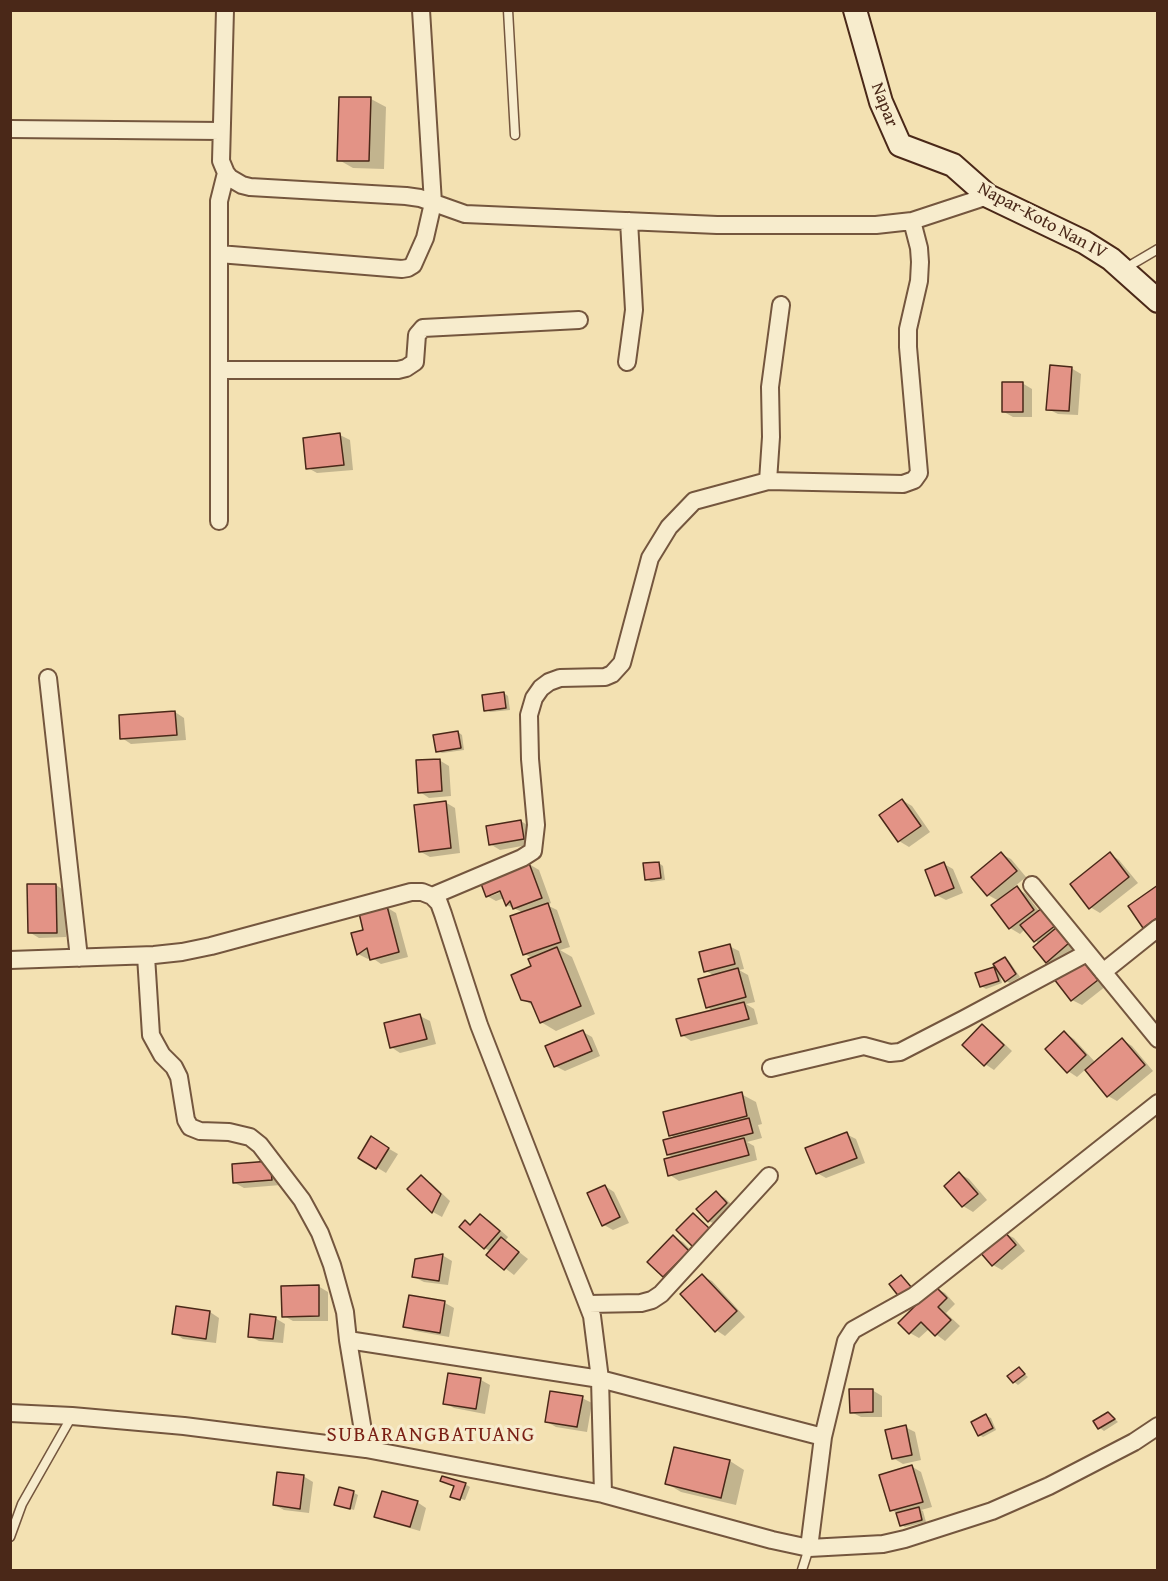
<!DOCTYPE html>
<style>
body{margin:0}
#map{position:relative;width:1168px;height:1581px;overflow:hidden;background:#f3e1b2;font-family:"Gentium Book Plus",serif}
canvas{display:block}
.frame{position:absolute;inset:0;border:12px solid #4a2818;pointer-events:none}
</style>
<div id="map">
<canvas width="1168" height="1581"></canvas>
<div class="frame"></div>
</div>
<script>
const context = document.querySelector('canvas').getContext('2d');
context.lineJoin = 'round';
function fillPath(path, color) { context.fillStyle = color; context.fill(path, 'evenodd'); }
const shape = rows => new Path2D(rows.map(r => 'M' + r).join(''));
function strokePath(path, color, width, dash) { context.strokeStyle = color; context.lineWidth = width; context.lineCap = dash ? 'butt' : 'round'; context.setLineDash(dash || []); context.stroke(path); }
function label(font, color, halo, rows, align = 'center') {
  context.font = font + ' "Gentium Book Plus",serif'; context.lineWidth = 6; context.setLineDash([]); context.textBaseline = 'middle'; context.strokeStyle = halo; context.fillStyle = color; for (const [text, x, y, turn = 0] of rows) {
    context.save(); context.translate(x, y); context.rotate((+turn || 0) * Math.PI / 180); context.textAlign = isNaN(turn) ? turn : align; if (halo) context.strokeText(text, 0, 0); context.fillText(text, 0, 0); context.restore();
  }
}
fillPath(shape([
 [371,99,386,107,384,169,353,168,339,160],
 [1071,368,1081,374,1078,415,1058,414,1048,409],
 [1022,383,1032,389,1032,417,1013,417,1004,412],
 [340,435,350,440,353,470,317,473,308,468],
 [504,693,508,696,510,710,490,712,486,710],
 [175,712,184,718,186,740,131,744,122,738],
 [458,732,462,735,464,750,442,753,437,751],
 [439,760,449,766,451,796,429,798,420,792],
 [902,800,912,806,930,832,909,847,899,841],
 [445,802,455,808,460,853,430,857,421,852],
 [521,821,530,827,533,844,500,850,490,844],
 [1001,854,1011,859,1026,877,1014,887,1026,894,1039,911,1051,915,1078,949,1057,967,1047,962,1039,944,1025,929,1020,934,1010,928,999,901,988,895],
 [1110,854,1119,860,1138,883,1100,913,1090,907],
 [659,863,663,866,665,880,651,882,646,879],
 [529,864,539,870,551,903,547,905,557,910,570,947,560,950,572,957,595,1014,556,1031,541,1022,534,1006,522,999,533,967,532,958,525,954,524,913,507,905,504,898,496,901,487,896],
 [506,887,507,890,491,896,491,893],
 [944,864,953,869,963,893,946,900,936,895],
 [56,885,65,891,66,937,39,938,29,932],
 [386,907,396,913,408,957,381,964,371,957,368,959,358,954,365,931],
 [729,946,739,951,744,969,739,970,748,975,755,1002,746,1004,754,1009,758,1024,691,1041,682,1035,714,1011,707,1007,715,976,706,971],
 [1005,958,1009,961,1020,977,1010,983,1006,981],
 [1081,960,1090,966,1106,986,1082,1005,1072,1000],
 [994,968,999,971,1002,983,986,989,981,986],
 [420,1016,430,1021,436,1044,400,1053,391,1047],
 [982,1026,992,1032,1012,1051,994,1070,985,1064],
 [583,1032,592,1037,600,1056,565,1071,555,1066],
 [1065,1033,1074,1039,1096,1063,1123,1040,1132,1046,1153,1071,1117,1101,1108,1096,1086,1069,1077,1077,1068,1071],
 [741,1094,756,1102,762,1124,758,1125,762,1138,747,1142,754,1146,757,1160,679,1181,670,1175,675,1158,668,1155,677,1139,670,1135],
 [846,1134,856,1139,865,1163,826,1178,817,1173],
 [372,1139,398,1154,386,1173,360,1157],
 [270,1163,281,1185,244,1188,235,1183],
 [960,1174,969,1179,987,1200,973,1212,963,1206,946,1186],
 [421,1177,431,1183,450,1201,442,1217,433,1212,409,1189],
 [605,1186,614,1192,629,1223,613,1230,604,1225],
 [716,1193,725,1198,736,1209,718,1226,709,1221],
 [481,1216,490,1221,508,1237,505,1241,528,1259,514,1275,488,1255,491,1252,485,1248,465,1222,471,1226],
 [1004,1233,1014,1238,1025,1251,1002,1270,993,1265],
 [674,1237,683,1242,698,1257,673,1281,664,1276],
 [442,1255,452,1261,448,1285,424,1282,414,1277],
 [702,1276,712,1281,745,1317,725,1336,716,1330],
 [318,1286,328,1292,328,1321,293,1321,284,1316],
 [936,1288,945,1293,955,1304,946,1313,960,1326,945,1341,929,1329,919,1338,910,1333],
 [410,1297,445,1303,454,1308,449,1337,415,1331,405,1326],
 [210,1312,219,1318,216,1343,183,1339,174,1333],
 [275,1318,285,1324,283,1343,259,1341,249,1336],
 [1019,1369,1028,1377,1018,1385,1014,1382],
 [449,1375,481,1380,490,1385,485,1414,454,1408,444,1403],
 [872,1390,882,1396,882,1417,861,1417,851,1412],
 [582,1398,592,1403,587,1432,556,1427,547,1422],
 [986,1416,991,1418,996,1430,983,1437,979,1435],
 [1112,1416,1118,1422,1104,1431,1100,1428],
 [905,1427,915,1432,921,1460,903,1464,893,1458],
 [675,1448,730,1461,744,1470,736,1505,681,1492,666,1483],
 [911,1466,921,1472,932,1507,921,1510,923,1511,926,1522,905,1527,901,1525,898,1514,892,1510],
 [303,1476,313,1482,309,1513,284,1510,275,1505],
 [465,1484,470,1487,465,1500,454,1497],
 [354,1493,358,1495,354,1510,336,1504],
 [417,1502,426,1508,420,1531,385,1521,376,1516]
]), '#0003');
const building = shape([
 [339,97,371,97,369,161,337,161,339,97],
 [1050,365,1072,367,1069,411,1046,410,1050,365],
 [1002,382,1023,382,1023,412,1002,412,1002,382],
 [340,433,344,465,306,469,303,438,340,433],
 [504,692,506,708,484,711,482,695,504,692],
 [175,711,177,735,120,739,119,715,175,711],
 [458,731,461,748,436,752,433,735,458,731],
 [440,759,442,791,418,793,416,760,440,759],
 [902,799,921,826,898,842,879,815,902,799],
 [446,801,451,848,419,852,414,805,446,801],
 [521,820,524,839,489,845,486,826,521,820],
 [1001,852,1017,871,987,896,971,877,1001,852],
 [1110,852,1129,877,1089,909,1070,884,1110,852],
 [659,862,661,878,645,880,643,863,659,862],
 [944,862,954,888,935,896,925,870,944,862],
 [529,863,542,898,513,909,510,901,506,906,500,891,486,897,480,881,529,863],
 [27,884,56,884,57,933,28,933,27,884],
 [1158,885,1158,917,1143,928,1128,906,1158,885],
 [1017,886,1034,910,1009,929,991,905,1017,886],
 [548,903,561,942,523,955,510,916,548,903],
 [387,906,399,952,370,960,367,948,357,955,351,933,363,930,359,913,387,906],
 [1042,908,1056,925,1034,942,1020,925,1042,908],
 [1056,928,1069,943,1046,963,1033,947,1056,928],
 [730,944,735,964,704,972,699,952,730,944],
 [557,947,581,1006,540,1023,531,1002,521,1000,511,975,531,966,528,959,557,947],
 [1005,957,1016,974,1005,982,993,964,1005,957],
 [1081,959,1098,980,1071,1001,1054,979,1081,959],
 [994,967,999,981,980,987,975,973,994,967],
 [738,968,746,997,706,1008,698,979,738,968],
 [744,1002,749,1019,681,1036,676,1019,744,1002],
 [420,1014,427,1039,390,1048,384,1023,420,1014],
 [982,1024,1004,1045,984,1066,962,1045,982,1024],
 [583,1030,592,1051,554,1067,545,1046,583,1030],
 [1064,1031,1086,1055,1067,1073,1045,1049,1064,1031],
 [1122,1038,1145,1065,1107,1097,1085,1070,1122,1038],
 [742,1092,747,1116,669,1136,663,1112,742,1092],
 [749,1118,753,1133,667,1155,663,1140,749,1118],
 [847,1132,857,1158,816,1174,805,1148,847,1132],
 [371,1136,389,1148,376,1169,358,1158,371,1136],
 [744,1138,749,1155,668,1176,664,1159,744,1138],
 [270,1161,272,1180,233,1183,232,1164,270,1161],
 [959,1172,978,1194,962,1207,944,1186,959,1172],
 [421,1175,441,1194,432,1213,407,1189,421,1175],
 [605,1185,620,1217,602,1226,587,1193,605,1185],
 [716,1191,727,1203,708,1222,696,1209,716,1191],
 [693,1213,710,1229,693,1247,676,1230,693,1213],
 [480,1214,500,1231,484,1249,459,1227,465,1220,470,1225,480,1214],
 [1004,1231,1016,1245,992,1266,979,1251,1004,1231],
 [673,1235,689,1251,663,1277,647,1262,673,1235],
 [501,1237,519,1252,504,1270,486,1255,501,1237],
 [443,1254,439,1281,412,1277,415,1259,443,1254],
 [702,1274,737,1311,715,1332,680,1294,702,1274],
 [901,1275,912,1288,900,1298,889,1284,901,1275],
 [319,1285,319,1316,282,1317,281,1286,319,1285],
 [935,1286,947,1298,938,1307,951,1320,935,1336,921,1322,909,1334,898,1323,935,1286],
 [409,1295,445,1301,440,1333,403,1327,409,1295],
 [176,1306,210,1311,206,1339,172,1334,176,1306],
 [250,1314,276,1317,273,1339,248,1337,250,1314],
 [1019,1367,1025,1374,1013,1383,1007,1376,1019,1367],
 [448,1373,481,1378,476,1409,443,1404,448,1373],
 [849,1389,873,1389,873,1412,850,1413,849,1389],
 [550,1391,583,1396,577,1427,545,1422,550,1391],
 [1108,1412,1115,1419,1098,1429,1093,1421,1108,1412],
 [986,1414,993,1428,978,1436,971,1422,986,1414],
 [906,1425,912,1455,892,1459,885,1430,906,1425],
 [674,1447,730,1460,721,1498,665,1484,674,1447],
 [912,1465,923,1502,890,1511,879,1475,912,1465],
 [277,1472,304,1475,300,1509,273,1505,277,1472],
 [442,1476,466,1483,460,1500,450,1497,454,1486,440,1481,442,1476],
 [339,1487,354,1491,350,1509,334,1505,339,1487],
 [382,1491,418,1501,410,1527,374,1517,382,1491],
 [919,1507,922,1520,900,1526,896,1513,919,1507]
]);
fillPath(building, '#e39386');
strokePath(building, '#4a2818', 1.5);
const lane = shape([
 [508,10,515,135],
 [1124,269,1158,249],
 [10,1537,22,1504,72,1416],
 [802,1570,809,1548]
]);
const street = shape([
 [225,10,221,161,226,173,230,178,242,185,250,187,406,196,420,198,465,214,717,225,876,225,912,221,988,196],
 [10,129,221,131],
 [219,254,402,269,408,268,413,265,425,238,433,203,421,10],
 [627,362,634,310,629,221],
 [219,370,398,370,406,368,415,362,417,335,423,328,579,320],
 [768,481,903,484,914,480,919,473,908,347,908,329,919,281,920,262,919,248,912,221],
 [219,521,219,201,226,173],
 [48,678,79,958],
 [1032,885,1158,1039],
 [432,896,522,858,533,851,536,825,530,759,529,715,534,698,541,688,549,682,560,678,605,677,612,674,622,663,650,558,669,527,694,501,768,481,771,437,770,387,781,305],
 [146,956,151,1035,162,1055,174,1067,179,1077,186,1120,190,1127,200,1131,229,1132,250,1137,260,1145,302,1200,320,1233,332,1265,345,1312,348,1340,366,1449],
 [10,960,154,955,182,952,211,946,411,892,422,892,432,896,439,903,443,914,479,1025,592,1316,600,1379,603,1494],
 [1103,972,1158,928],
 [771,1068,864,1046,890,1053,900,1052,964,1019,1087,953],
 [589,1304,641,1303,652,1300,661,1294,769,1176],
 [348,1340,600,1379,823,1437],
 [10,1413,72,1416,184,1426,366,1449,603,1494,772,1540,809,1548,883,1544,905,1539,992,1511,1049,1486,1134,1442,1158,1426],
 [809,1548,823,1437,846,1341,853,1330,914,1296,1158,1103]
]);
const secondary = shape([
 [855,10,881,102,900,145,953,165,988,196,1084,242,1111,259,1158,301]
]);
strokePath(lane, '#74563e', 11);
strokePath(street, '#74563e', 20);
strokePath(secondary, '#4a2818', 26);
strokePath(lane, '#f7eccd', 8);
strokePath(street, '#f7eccd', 16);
strokePath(secondary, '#f7eccd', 22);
label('18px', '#4a2818', '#f7eccd', [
 ["Napar",884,105,69],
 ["Napar-Koto Nan IV",1042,221,28]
]);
context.letterSpacing = '1.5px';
label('21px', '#7a1f14', '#f7eccd', [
 ["SUBARANGBATUANG",431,1436]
]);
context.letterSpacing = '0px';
</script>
